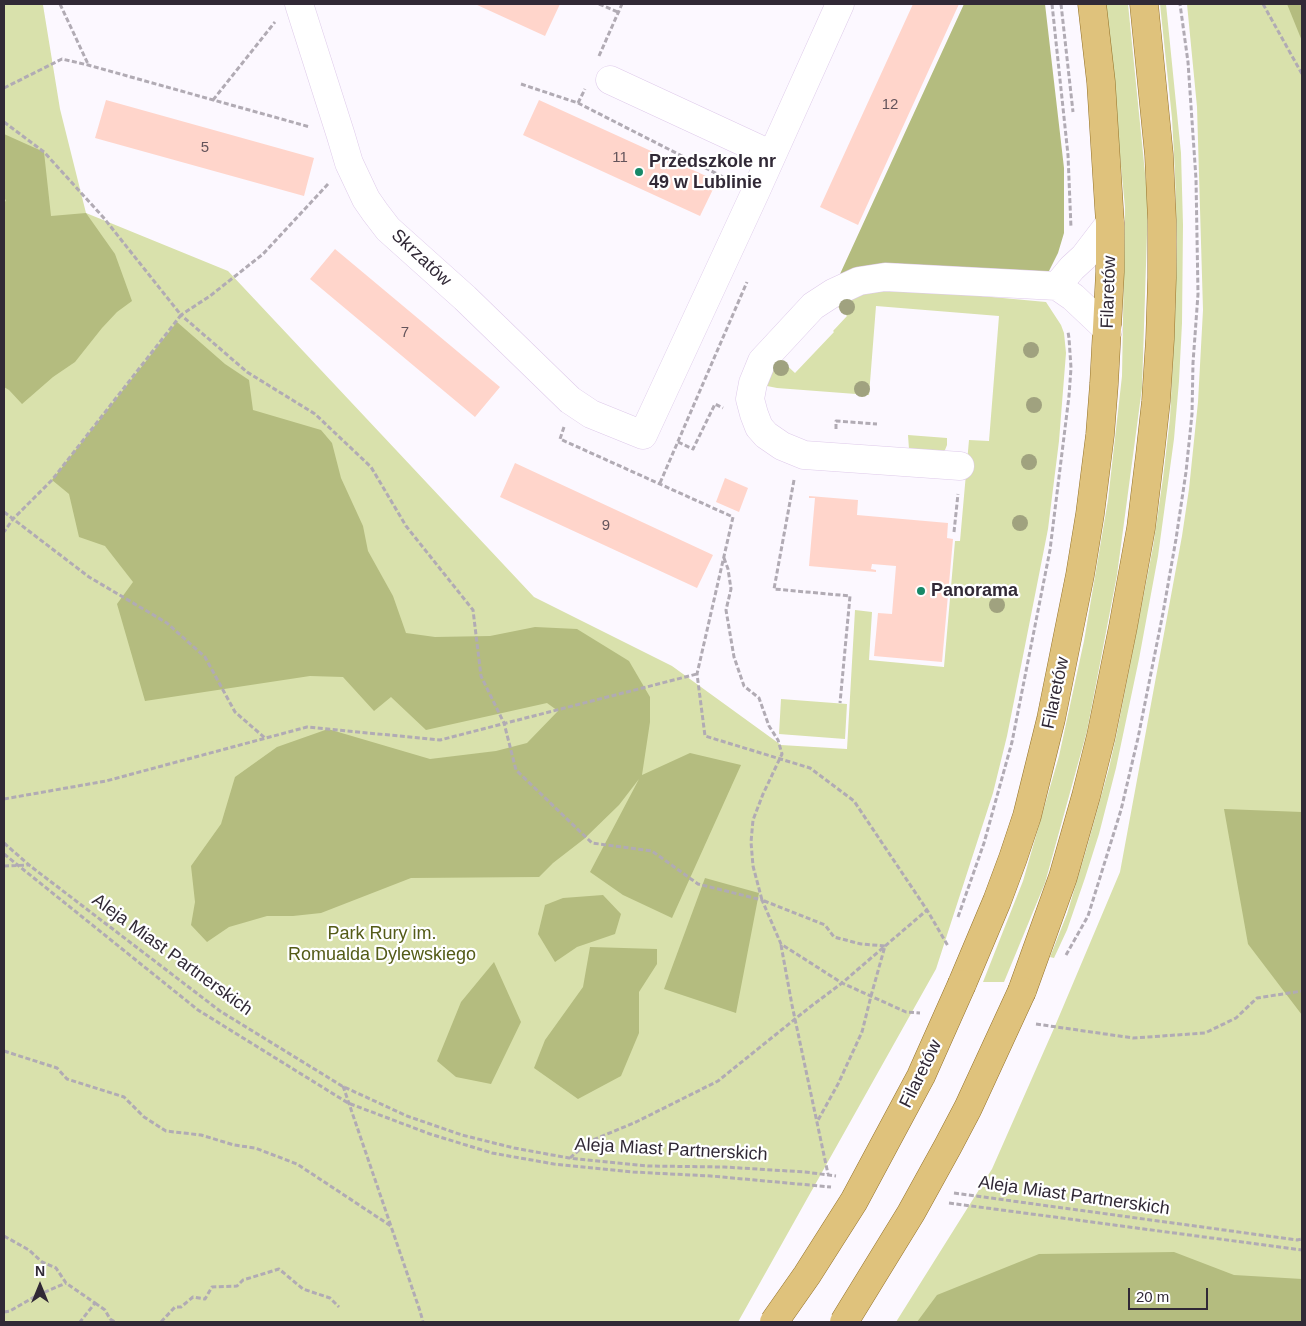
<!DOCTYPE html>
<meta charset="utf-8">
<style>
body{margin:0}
#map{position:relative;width:1306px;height:1326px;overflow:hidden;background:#fcf8ff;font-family:Arial,sans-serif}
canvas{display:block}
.frame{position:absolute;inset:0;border:5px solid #312936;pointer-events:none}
.north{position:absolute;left:15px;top:1261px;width:50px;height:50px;-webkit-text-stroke:4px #fff;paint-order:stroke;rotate:0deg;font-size:14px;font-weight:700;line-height:20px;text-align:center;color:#312936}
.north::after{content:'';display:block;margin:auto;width:18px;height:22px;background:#312936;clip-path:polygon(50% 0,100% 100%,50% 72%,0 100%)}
.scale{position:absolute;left:1128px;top:1288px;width:80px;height:22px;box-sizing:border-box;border:2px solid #312936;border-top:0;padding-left:6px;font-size:15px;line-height:18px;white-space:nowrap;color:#312936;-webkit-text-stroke:4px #fff;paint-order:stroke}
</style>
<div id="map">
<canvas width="1306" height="1326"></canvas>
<div class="frame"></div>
<div class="north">N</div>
<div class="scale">20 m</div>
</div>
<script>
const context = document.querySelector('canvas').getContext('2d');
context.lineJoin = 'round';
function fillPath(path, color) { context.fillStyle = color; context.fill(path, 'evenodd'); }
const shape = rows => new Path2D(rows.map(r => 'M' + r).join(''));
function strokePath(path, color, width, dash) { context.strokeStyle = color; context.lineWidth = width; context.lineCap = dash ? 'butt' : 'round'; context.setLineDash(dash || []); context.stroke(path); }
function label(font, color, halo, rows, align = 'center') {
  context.font = font + ' Arial,sans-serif'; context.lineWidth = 4.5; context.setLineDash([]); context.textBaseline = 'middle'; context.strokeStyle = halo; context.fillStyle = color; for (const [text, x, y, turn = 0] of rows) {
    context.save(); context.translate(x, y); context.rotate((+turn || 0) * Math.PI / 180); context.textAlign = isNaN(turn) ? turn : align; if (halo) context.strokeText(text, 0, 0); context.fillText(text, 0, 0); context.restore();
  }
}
fillPath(shape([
 [4,4,43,5,60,109,86,213,228,271,534,597,672,666,781,745,847,749,855,610,872,612,869,660,944,667,955,541,960,541,969,440,989,441,999,316,876,306,869,395,777,388,767,386,766,382,779,358,795,373,834,332,833,331,847,316,836,305,855,297,873,291,905,289,1046,302,1061,325,1064,333,1066,353,1059,441,1048,529,1021,666,1007,736,993,793,936,969,738,1322,4,1322],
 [1105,4,1128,4,1148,203,1142,388,1117,575,1087,731,1045,883,1004,982,983,982,1023,881,1059,756,1084,641,1108,500,1122,376,1125,207],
 [1160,4,1166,4,1181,153,1183,225,1182,323,1179,381,1174,439,1158,556,1139,659,1116,768,1099,834,1085,878,1067,930,1054,958,1050,957,1067,914,1087,847,1109,768,1116,737,1153,547,1163,478,1170,418,1175,317,1177,242,1175,173,1172,118],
 [1187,4,1302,4,1302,1322,896,1322,992,1169,1055,1026,1120,872,1182,536,1189,489,1198,402,1203,310,1197,107],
 [908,435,947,438,947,445,945,450,940,454,912,453,909,449],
 [781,699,847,704,845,739,779,734]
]), '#d9e1ac');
fillPath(shape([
 [964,4,1045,4,1064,168,1064,233,1058,253,1048,273,1034,275,888,263,857,268,840,274],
 [1287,4,1302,4,1302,41],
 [4,134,44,152,51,216,86,213,115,254,132,301,117,312,102,328,75,362,53,377,22,404,9,390,4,387,4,204,6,200,4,199],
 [177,322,225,364,249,380,253,410,321,430,332,443,341,478,363,526,368,551,393,596,406,633,435,637,490,636,535,627,577,629,629,661,650,697,650,722,642,775,690,753,741,765,672,918,623,895,590,872,639,779,619,805,584,839,553,863,539,877,411,878,321,913,293,916,267,916,229,927,207,942,191,925,195,902,191,866,221,824,235,777,277,747,328,729,430,759,496,751,527,743,558,711,547,703,426,730,391,697,374,711,343,677,310,676,145,701,117,604,133,582,105,546,79,537,69,494,52,480],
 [1224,809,1302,812,1302,1015,1248,944],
 [705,878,759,893,736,1013,664,989],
 [603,895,621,914,615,934,577,947,555,962,538,934,545,905,563,898],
 [590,947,657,949,657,964,639,992,639,1033,621,1076,578,1099,534,1068,545,1040,583,987],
 [494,962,521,1022,491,1084,456,1077,437,1061,461,1002],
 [1174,1252,1234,1275,1302,1279,1302,1322,917,1322,937,1295,1039,1254]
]), '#b4bc7f');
fillPath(shape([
 [475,4,560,4,545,36],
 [913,4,959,4,858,225,820,207],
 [106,100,314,158,304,196,95,138],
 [539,100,717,181,700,216,523,135],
 [335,249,500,387,475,417,310,279],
 [515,463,713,555,697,588,500,497],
 [725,478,748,488,739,512,716,502],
 [809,496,858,500,857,515,948,523,947,538,953,539,942,662,874,656,878,613,892,614,896,566,872,564,871,569,876,570,876,572,809,566,815,498,809,498]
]), '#ffd5cb');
const minor = shape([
 [299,4,341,136,349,163,366,199,375,212,388,229,465,298,570,400,591,414,643,435,755,193,840,4],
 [610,80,772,155],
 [1057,286,1072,268,1084,257,1110,223],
 [960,466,804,455,782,446,766,435,759,427,754,414,750,399,753,383,762,361,813,306,833,293,859,281,885,277,1057,286,1073,297,1108,330]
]);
const major = shape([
 [962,984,997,901,1013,858,1027,816,1051,719,1080,575,1090,514,1100,435,1104,384,1110,272,1110,223,1101,82,1092,4],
 [1022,991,1063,877,1086,796,1101,736,1123,627,1141,528,1150,455,1156,401,1160,339,1162,278,1162,220,1159,155,1144,4]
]);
strokePath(minor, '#decaea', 29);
strokePath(major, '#94722a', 29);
strokePath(shape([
 [60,4,88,64],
 [599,4,618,12],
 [1052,4,1068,155,1071,228],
 [1061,4,1073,112],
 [1263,4,1302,74],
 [599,56,622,4],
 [521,84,578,103,731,181],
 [4,88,62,59,88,65,310,127],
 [213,100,275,22],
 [578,103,585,89],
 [4,122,44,152,103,217,181,315,52,480,13,519,4,532],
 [328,184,263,254,210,296,181,315,247,372,315,414,371,467,406,526,473,610,481,676,504,723,516,770,592,843,652,851,698,884,762,900,781,944,842,983,906,1012,920,1013],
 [564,427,560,439,733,517,697,674,705,736,810,768,854,801,927,910,948,946],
 [836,429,836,421,877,424],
 [678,442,693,449,715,404,723,408],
 [794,480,774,589,850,596,840,703],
 [660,483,747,282],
 [4,512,89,577,167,623,205,657,235,712,265,738],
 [954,532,958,494],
 [724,558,728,569,731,589,726,610,734,657,744,686,759,698,769,726,778,740,782,754,763,794,753,820,751,842,753,866,762,900,825,925,834,937,861,944,885,946,871,996,862,1032,838,1084,817,1122],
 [4,799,106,781,307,727,440,740,697,674],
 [4,843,29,865,220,1011,342,1086,407,1116,462,1135,514,1148,569,1158,648,1166,724,1167,805,1172,836,1176],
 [4,854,198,1010,348,1103,430,1134,492,1153,554,1164,633,1172,711,1176,831,1187],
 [4,866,28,865],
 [958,917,984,843,1012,742,1050,550,1069,396,1071,368,1069,338,1068,332],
 [781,945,792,1005,828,1174],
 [1066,955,1088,916,1121,810,1138,738,1163,613,1176,539,1186,472,1192,414,1193,363,1198,294,1196,179,1188,62,1180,4],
 [1036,1024,1133,1038,1205,1033,1236,1018,1257,998,1302,991],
 [4,1051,57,1068,67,1079,124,1097,144,1117,166,1131,201,1135,234,1145,255,1148,297,1164,391,1226],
 [343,1086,420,1311,423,1322],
 [570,1158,588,1142,636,1122,718,1081,810,1007,842,983,927,910],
 [954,1193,1297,1240,1302,1239],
 [949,1203,1302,1250],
 [4,1236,29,1250,42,1262,56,1268,66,1283,95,1303,80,1322],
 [95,1303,105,1310,110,1319,115,1322],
 [4,1312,10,1311,36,1296,66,1283],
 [161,1322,175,1307,181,1307,193,1297,205,1299,212,1287,237,1286,243,1280,279,1269,303,1289,330,1298,339,1307]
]), '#b1abb4', 3, [5, 2.5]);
strokePath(minor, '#fff', 28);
strokePath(major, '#dfc27c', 28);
const majorBridge = shape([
 [774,1322,807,1275,854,1201,921,1076,962,984],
 [844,1322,911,1213,948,1146,968,1108,1022,991]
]);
strokePath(majorBridge, '#94722a', 29, []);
strokePath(majorBridge, '#dfc27c', 28);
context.fillStyle = '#a0a27f';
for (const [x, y] of [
 [847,307],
 [1031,350],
 [781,368],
 [862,389],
 [1034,405],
 [1029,462],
 [1020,523],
 [997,605]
]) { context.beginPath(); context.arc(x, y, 8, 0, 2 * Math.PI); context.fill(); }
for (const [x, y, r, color] of [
 [639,172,5,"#178968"],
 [921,591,5,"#178968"]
]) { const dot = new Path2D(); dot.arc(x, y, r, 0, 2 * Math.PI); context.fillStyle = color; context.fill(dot); strokePath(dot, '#fff', 2); }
label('15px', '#64545b', null, [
 ["12",890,105],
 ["5",205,148],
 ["11",620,158],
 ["7",405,333],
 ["9",606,526]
]);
label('bold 18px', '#312936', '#fff', [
 ["Przedszkole nr",649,162],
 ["49 w Lublinie",649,183],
 ["Panorama",931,591]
], 'left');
label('18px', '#312936', '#fff', [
 ["Skrzatów",421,258,43],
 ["Filaretów",1109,292,-88],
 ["Filaretów",1056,693,-78],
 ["Aleja Miast Partnerskich",172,955,36],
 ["Filaretów",921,1074,-64],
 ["Aleja Miast Partnerskich",671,1150,3],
 ["Aleja Miast Partnerskich",1074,1196,8]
]);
label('18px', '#545b17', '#fff', [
 ["Park Rury im.",382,934],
 ["Romualda Dylewskiego",382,955]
]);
</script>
